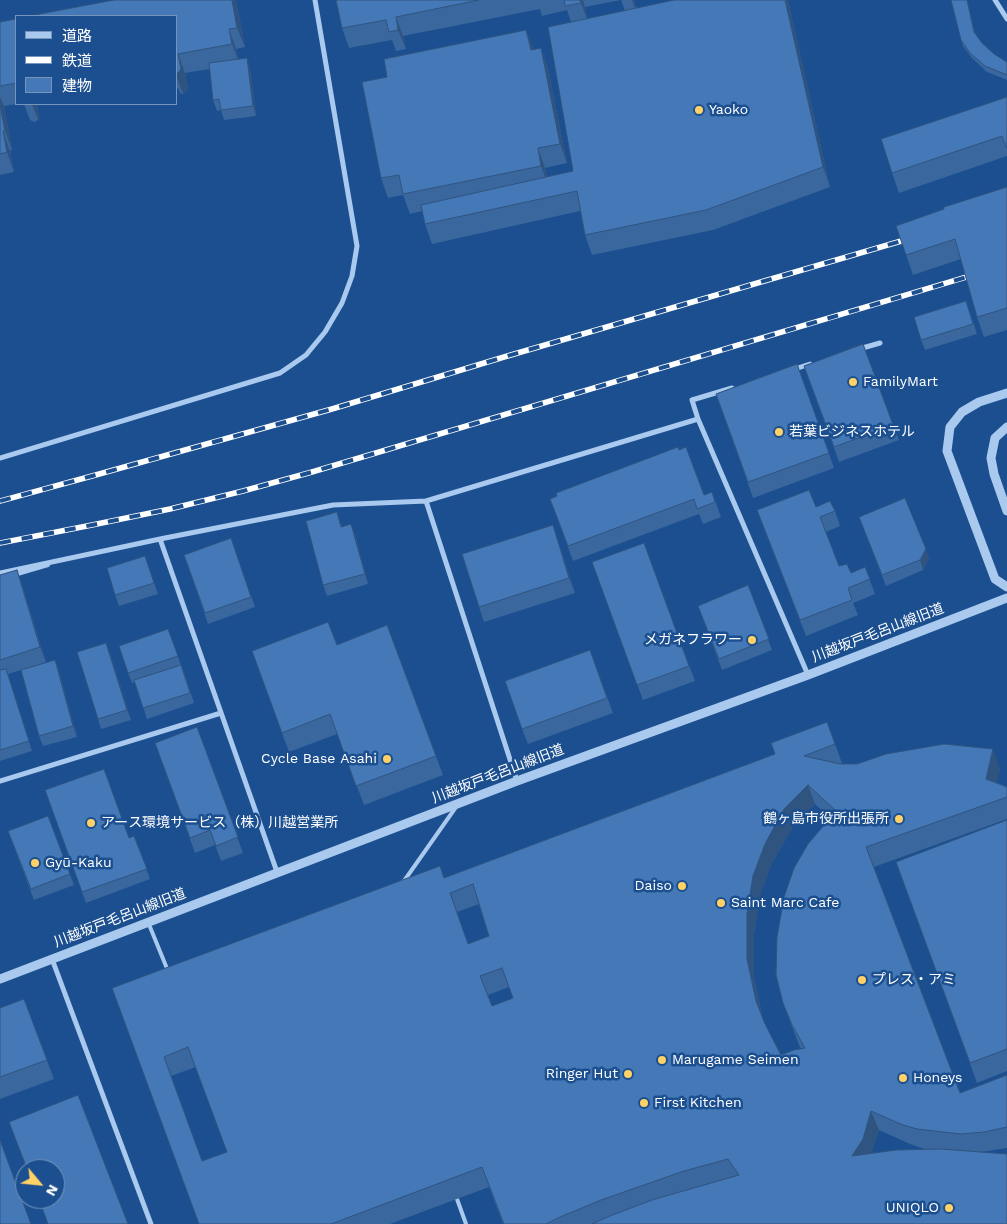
<!DOCTYPE html>
<meta charset="utf-8">
<style>
body{margin:0}
#map{position:relative;width:1007px;height:1224px;overflow:hidden;background:#1b4f8f;font-family:"Work Sans","Noto Sans JP",sans-serif}
canvas{display:block}
.legend{position:absolute;left:15px;top:15px;width:162px;height:90px;box-sizing:border-box;background:#1b4f8f;border:1px solid #7695bc;margin:0;padding:6px 9px;list-style:none;font-size:15px;color:#fff}
.legend li{display:flex;align-items:center;gap:10px;height:25px}
.legend b{width:25px;border:1px solid #7695bc}
.north{position:absolute;left:15px;top:1159px;width:50px;height:50px;box-sizing:border-box;background:#1b4f8f;border:1px solid #7695bc;border-radius:50%;rotate:118deg;font-size:14px;font-weight:700;line-height:20px;text-align:center;color:#fff}
.north::after{content:'';display:block;margin:auto;width:18px;height:22px;background:#ffd166;clip-path:polygon(50% 0,100% 100%,50% 72%,0 100%)}
</style>
<div id="map">
<canvas width="1007" height="1224"></canvas>
<ul class="legend">
<li><b style="height:6px;background:#a9c9ee"></b>道路</li>
<li><b style="height:6px;background:#fff"></b>鉄道</li>
<li><b style="height:14px;background:#4478b7"></b>建物</li>
</ul>
<div class="north">N</div>
</div>
<script>
const context = document.querySelector('canvas').getContext('2d');
context.lineJoin = 'round';
const shape = rows => new Path2D(rows.map(r => 'M' + r).join(''));
function strokePath(path, color, width, dash) { context.strokeStyle = color; context.lineWidth = width; context.lineCap = dash ? 'butt' : 'round'; context.setLineDash(dash || []); context.stroke(path); }
function fillPath(path, color) { context.fillStyle = color; context.fill(path, 'evenodd'); }
function label(font, color, halo, rows, align = 'center') {
  context.font = font + ' "Work Sans","Noto Sans JP",sans-serif'; context.lineWidth = 5; context.setLineDash([]); context.textBaseline = 'middle'; context.strokeStyle = halo; context.fillStyle = color; for (const [text, x, y, turn = 0] of rows) {
    context.save(); context.translate(x, y); context.rotate((+turn || 0) * Math.PI / 180); context.textAlign = isNaN(turn) ? turn : align; if (halo) context.strokeText(text, 0, 0); context.fillText(text, 0, 0); context.restore();
  }
}
strokePath(shape([
 [14,575,48,565],
 [402,882,404,881,456,807],
 [148,922,168,971],
 [457,1199,466,1224]
]), '#a9c9ee', 4);
strokePath(shape([
 [995,0,1007,19],
 [859,349,880,343],
 [792,370,810,364],
 [698,419,692,400,732,388],
 [0,458,280,373,306,355,325,332,342,303,352,276,357,246,315,0],
 [426,501,517,781],
 [160,539,277,872],
 [0,573,160,539,333,505,426,501,698,419,808,675],
 [0,781,221,713],
 [52,959,151,1224]
]), '#a9c9ee', 5);
strokePath(shape([
 [1007,393,979,402,962,412,950,427,947,451,995,579,1007,587],
 [1007,427,995,438,991,458,994,474,1007,511],
 [0,979,517,781,808,675,1007,598]
]), '#a9c9ee', 9);
const rail = shape([
 [0,501,92,476,332,409,504,357,915,237],
 [0,543,92,525,170,509,243,491,312,472,1007,265]
]);
strokePath(rail, '#fff', 5.5);
strokePath(rail, '#1b4f8f', 4, [11]);
fillPath(shape([
 [114,0,236,0,245,47,236,49,238,59,247,58,250,68,256,116,224,120,221,110,217,111,213,100,210,69,185,73,188,88,187,91,183,94,180,93,178,88,176,89,176,16],
 [336,0,621,0,585,7,587,19,625,11,621,0,634,0,636,8,788,0,830,187,713,230,592,255,585,235,580,211,432,244,425,224,422,211,410,214,403,195,388,198,381,178,534,50,541,48,548,68,567,163,545,168,547,177,573,171,571,22,567,10,542,16,540,9,403,36,406,49,396,51,392,40,349,48,342,28],
 [967,0,975,33,982,43,994,54,1007,62,1007,80,987,72,972,58,963,46,961,40],
 [16,19,16,104,17,104,4,106,12,150,10,151,14,172,0,175,0,22],
 [1007,97,1007,156,899,193,892,173],
 [24,104,37,104,39,118,38,120,34,122,30,120],
 [1007,187,1007,330,984,337,977,317,961,259,913,275,906,255,944,209],
 [970,312,977,334,925,350,921,340],
 [863,344,899,440,839,462,804,366],
 [797,364,834,468,753,498,716,394],
 [679,450,704,495,712,492,721,517,703,524,699,514,573,561,550,499],
 [816,507,835,511,840,526,826,532,839,566,851,573,865,567,875,594,853,603,858,615,806,636,763,526],
 [859,517,929,559,923,570,886,586],
 [341,522,342,527,355,534,368,584,327,596,323,585],
 [553,525,575,593,484,622,479,607],
 [231,538,255,607,208,624,184,555],
 [644,543,695,681,643,700,592,562],
 [145,556,158,594,119,606,115,595],
 [17,570,22,585,46,662,34,666,55,660,59,671,77,737,43,746,39,736,21,670,8,674,32,751,0,761,0,575],
 [748,585,772,650,722,670,698,606],
 [387,625,443,775,364,805,337,734,289,752,252,651,337,645],
 [168,629,181,665,185,675,194,703,147,719,135,682,132,683,128,673],
 [590,650,613,713,528,744,522,729],
 [110,653,131,720,101,729,98,719],
 [827,722,842,763,840,764,1000,769,996,783,1007,787,1007,819,874,867,960,1093,1007,1075,1007,1148,982,1152,1007,1224,503,1224,489,1187,390,1224,199,1224,112,988,444,878,775,754],
 [815,804,830,818,783,1003,799,1045,801,1049,781,1055,765,1024,763,1019,754,978,754,933,760,895,772,863,792,828],
 [479,904,489,936,468,944,457,912],
 [509,987,513,998,492,1006,488,995],
 [196,1067,227,1152,202,1161,171,1076],
 [879,1130,910,1144,924,1149,930,1149,871,1153],
 [197,727,243,853,221,861,215,845,195,853,155,743],
 [45,790,129,838,134,836,150,879,86,903],
 [48,816,74,885,34,900,8,831],
 [1007,820,1007,1071,977,1083,896,862],
 [24,999,54,1079,0,1099,0,1008]
]), '#3a679d');
fillPath(shape([
 [232,0,236,0,245,47,237,28],
 [580,0,583,0,585,7,588,22],
 [632,0,634,0,637,14],
 [785,0,788,0,830,187,823,167],
 [967,0,976,37,974,32],
 [396,17,403,36,406,49,398,30],
 [229,29,236,49,239,63,232,44],
 [526,30,534,49,531,50],
 [541,48,548,68,567,163,560,144],
 [178,54,185,73,188,88,187,91,183,94,176,75],
 [247,58,250,68,256,116,253,106],
 [0,97,4,106,12,150,5,131,0,105],
 [32,104,37,104,39,118,38,120],
 [3,131,10,151,14,172,7,152],
 [538,148,545,168,548,186,541,166],
 [351,524,355,534,368,584,365,574],
 [553,525,558,540,575,593,569,578],
 [926,549,929,559,923,570,920,560],
 [17,570,22,585,46,662,40,647],
 [106,643,110,653,131,720,127,710],
 [55,660,59,671,77,737,73,726],
 [6,669,10,679,32,751,29,741],
 [993,749,1000,769,993,798,986,779],
 [808,785,815,804,792,828,772,863,760,895,754,933,754,978,763,1020,756,1001,747,959,747,914,753,876,765,844,784,809],
 [871,1111,879,1130,870,1158,852,1156]
]), '#305480');
const building = shape([
 [114,0,232,0,237,28,229,29,232,44,178,54,181,68,180,71,176,74,176,16,29,16,114,0],
 [336,0,479,0,396,17,398,30,389,32,386,20,342,28,336,0],
 [564,0,580,0,581,3,565,6,564,0],
 [674,0,785,0,823,167,706,210,585,235,577,191,425,224,421,205,573,171,548,27,674,0],
 [951,0,967,0,974,32,982,43,994,54,1007,62,1007,75,985,66,970,53,961,40,951,0],
 [16,19,16,83,0,86,0,22,16,19],
 [526,30,531,50,541,48,560,144,538,148,541,166,403,194,399,175,381,178,362,82,387,77,384,59,526,30],
 [247,58,253,106,221,110,219,99,213,100,209,63,247,58],
 [1007,97,1007,149,1002,136,892,173,881,139,1007,97],
 [0,105,5,131,3,131,7,152,0,154,0,105],
 [1007,187,1007,308,977,317,955,239,906,255,896,226,944,209,944,207,1007,187],
 [966,301,973,324,921,340,914,317,966,301],
 [863,344,893,425,834,447,804,366,863,344],
 [797,364,829,453,748,482,716,394,797,364],
 [678,447,679,450,686,447,704,495,712,492,715,502,697,509,694,499,568,546,550,499,557,496,556,493,678,447],
 [809,490,816,507,830,501,835,511,820,517,839,566,847,564,851,573,865,567,870,579,848,588,852,600,800,620,757,510,809,490],
 [905,498,926,549,920,560,882,575,859,517,905,498],
 [337,512,341,527,351,524,365,574,323,585,306,521,337,512],
 [553,525,569,578,479,607,462,554,553,525],
 [231,538,251,597,205,613,184,555,231,538],
 [644,543,689,666,637,685,592,562,644,543],
 [145,556,154,583,115,595,107,568,145,556],
 [17,570,40,647,0,660,0,575,17,570],
 [748,585,769,639,719,659,698,606,748,585],
 [328,622,337,645,387,625,436,756,356,786,330,714,282,733,252,651,328,622],
 [168,629,178,656,128,673,119,646,168,629],
 [106,643,127,710,98,719,77,652,106,643],
 [590,650,607,698,522,729,505,681,590,650],
 [55,660,73,726,39,736,21,670,55,660],
 [181,665,190,693,143,708,134,680,181,665],
 [6,669,29,741,0,750,0,670,6,669],
 [827,722,835,744,804,756,840,764,857,764,886,754,944,744,993,749,986,779,1007,787,1007,797,866,847,960,1093,1007,1075,1007,1127,984,1132,961,1134,917,1129,903,1125,871,1111,863,1139,852,1156,896,1150,941,1149,1007,1154,1007,1224,592,1224,610,1216,652,1200,739,1175,728,1159,684,1171,601,1200,560,1217,546,1224,504,1224,482,1167,331,1224,199,1224,112,988,440,866,444,878,775,754,771,743,827,722],
 [808,785,836,811,808,844,794,868,784,897,777,937,776,975,783,1003,792,1025,805,1048,794,1050,781,1055,765,1024,756,1001,747,959,747,914,753,876,765,844,784,809,808,785],
 [473,884,489,936,468,944,450,893,473,884],
 [502,968,513,998,492,1006,480,976,502,968],
 [188,1047,227,1152,202,1161,164,1057,188,1047],
 [197,727,238,837,216,846,210,830,190,838,155,743,197,727],
 [104,769,129,838,134,836,147,869,82,892,45,790,104,769],
 [48,816,70,874,31,889,8,831,48,816],
 [1007,820,1007,1049,970,1063,896,862,1007,820],
 [24,999,47,1060,0,1077,0,1008,24,999],
 [78,1095,128,1224,48,1224,39,1199,55,1199,55,1169,27,1169,9,1122,78,1095],
 [0,1140,31,1224,0,1224,0,1140]
]);
fillPath(building, '#4478b7');
strokePath(building, '#305480', 1);
for (const [x, y, r, color] of [
 [699,110,5,"#ffd166"],
 [853,382,5,"#ffd166"],
 [779,432,5,"#ffd166"],
 [752,640,5,"#ffd166"],
 [387,759,5,"#ffd166"],
 [899,819,5,"#ffd166"],
 [91,823,5,"#ffd166"],
 [35,863,5,"#ffd166"],
 [682,886,5,"#ffd166"],
 [721,903,5,"#ffd166"],
 [862,980,5,"#ffd166"],
 [662,1060,5,"#ffd166"],
 [628,1074,5,"#ffd166"],
 [903,1078,5,"#ffd166"],
 [644,1103,5,"#ffd166"],
 [949,1208,5,"#ffd166"]
]) { const dot = new Path2D(); dot.arc(x, y, r, 0, 2 * Math.PI); context.fillStyle = color; context.fill(dot); strokePath(dot, '#1b4f8f', 2); }
label('14px', '#fff', '#1b4f8f', [
 ["Yaoko",709,110],
 ["FamilyMart",863,382],
 ["若葉ビジネスホテル",789,432],
 ["メガネフラワー",742,640,"right"],
 ["Cycle Base Asahi",377,759,"right"],
 ["鶴ヶ島市役所出張所",889,819,"right"],
 ["アース環境サービス（株）川越営業所",101,823],
 ["Gyū-Kaku",45,863],
 ["Daiso",672,886,"right"],
 ["Saint Marc Cafe",731,903],
 ["プレス・アミ",872,980],
 ["Marugame Seimen",672,1060],
 ["Ringer Hut",618,1074,"right"],
 ["Honeys",913,1078],
 ["First Kitchen",654,1103],
 ["UNIQLO",939,1208,"right"]
], 'left');
label('14px', '#fff', '#1b4f8f', [
 ["川越坂戸毛呂山線旧道",878,633,-21],
 ["川越坂戸毛呂山線旧道",498,774,-21],
 ["川越坂戸毛呂山線旧道",120,918,-21]
]);
</script>
